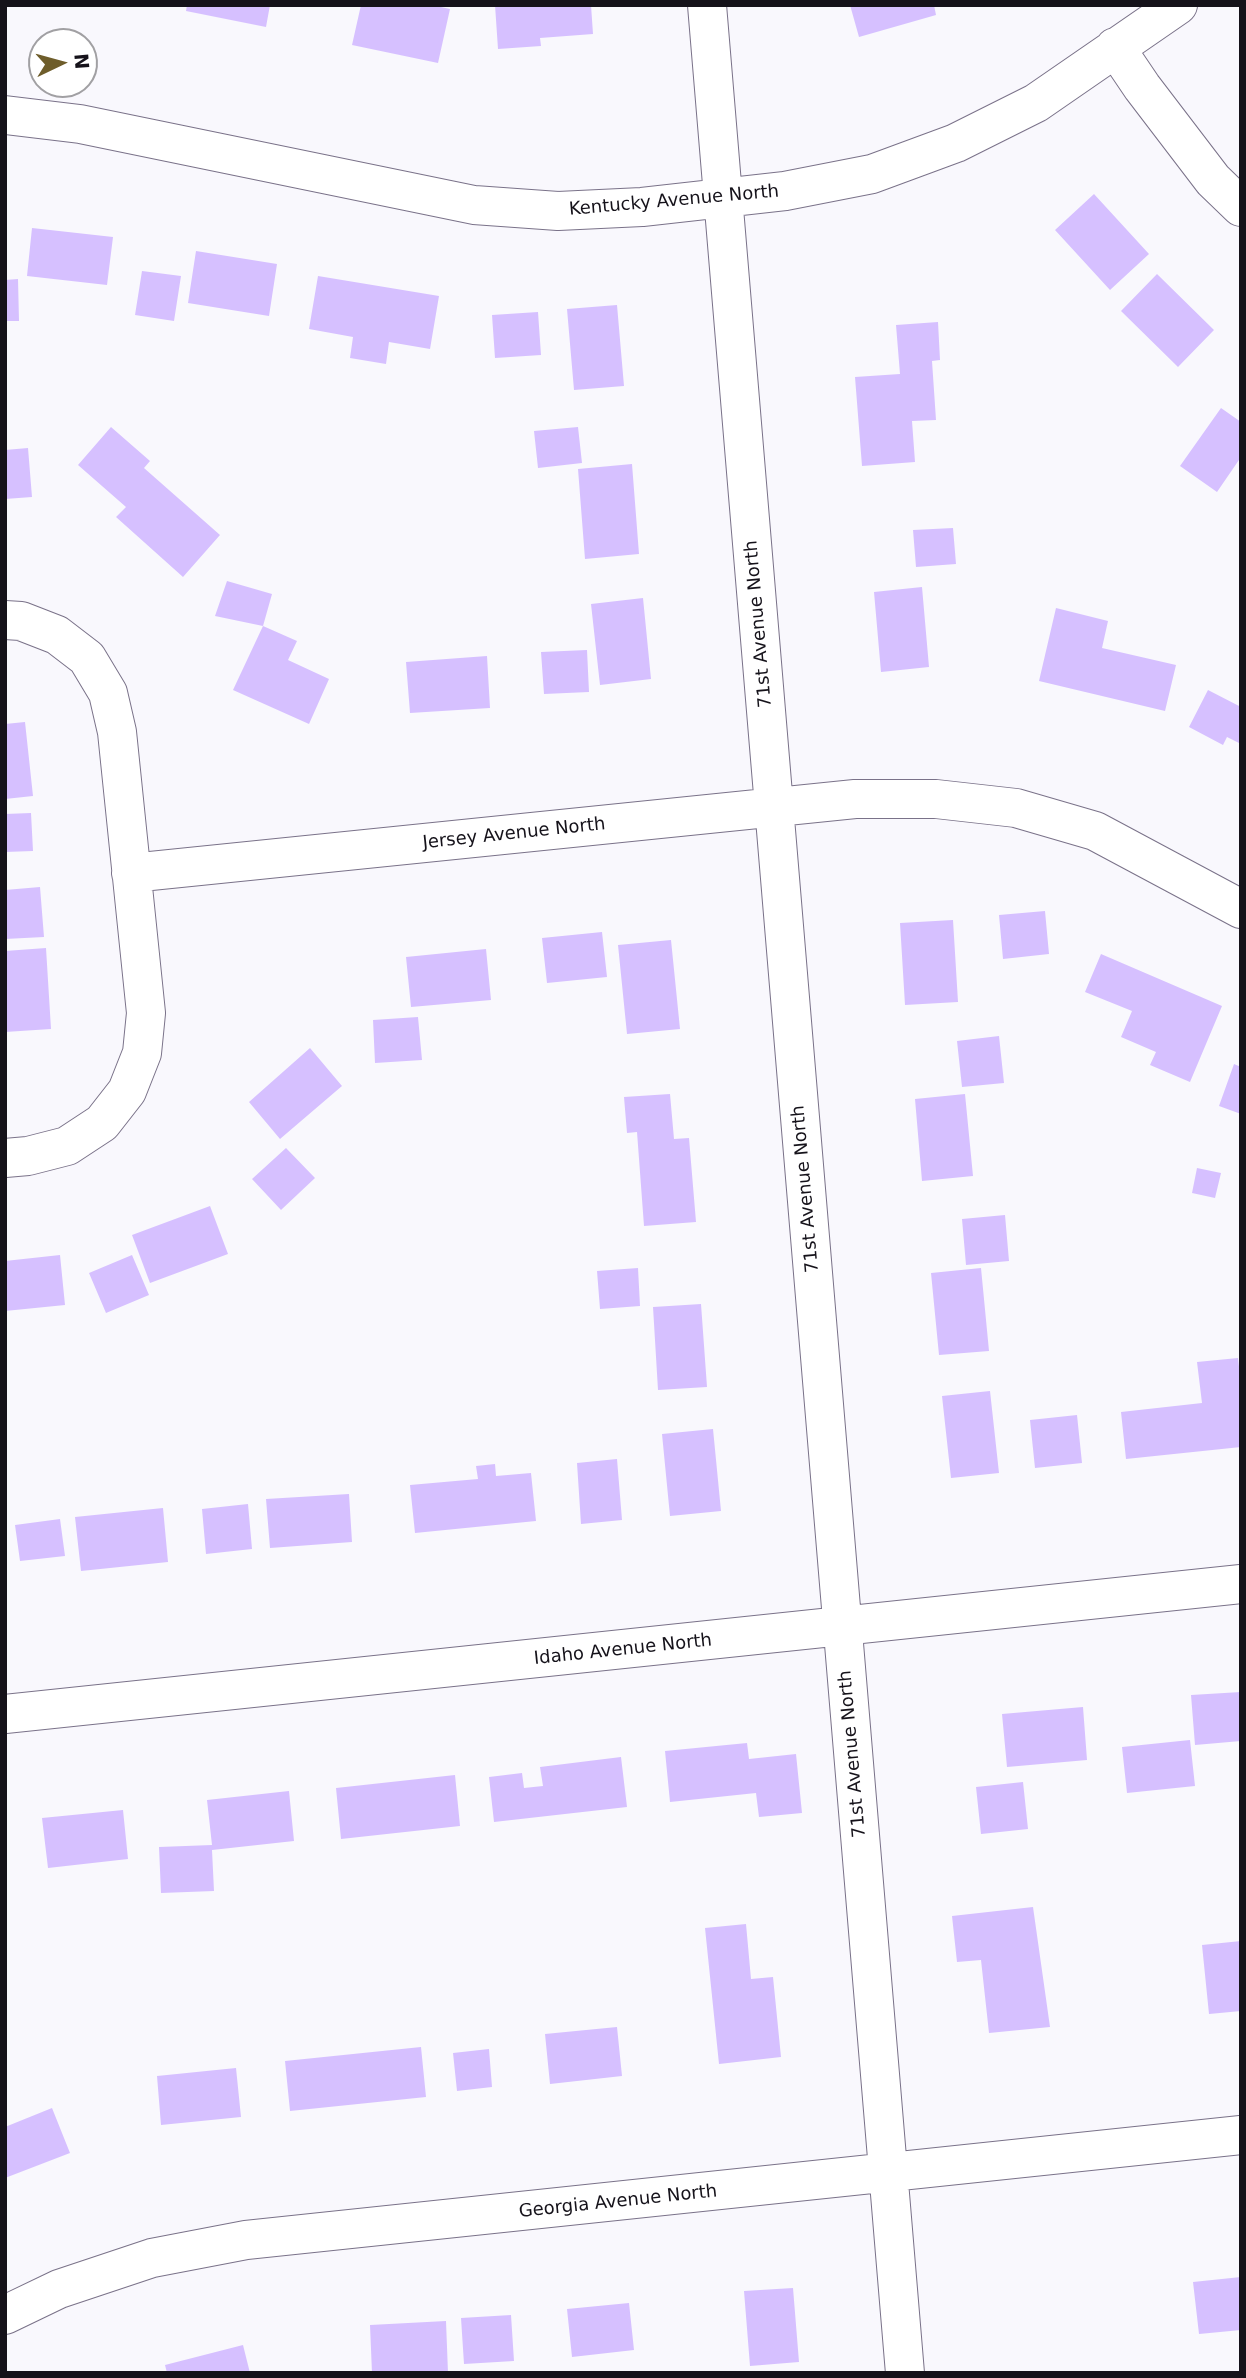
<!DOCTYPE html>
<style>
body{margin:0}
#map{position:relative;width:1246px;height:2378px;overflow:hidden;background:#f9f8fd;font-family:"DejaVu Sans",sans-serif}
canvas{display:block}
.frame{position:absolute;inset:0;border:7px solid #15121a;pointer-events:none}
.north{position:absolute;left:28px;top:28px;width:70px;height:70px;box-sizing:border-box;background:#fff;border:2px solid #a1a0a3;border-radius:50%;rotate:85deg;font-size:19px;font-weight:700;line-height:28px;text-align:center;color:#15121a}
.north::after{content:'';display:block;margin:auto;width:24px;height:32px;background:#6e5d2b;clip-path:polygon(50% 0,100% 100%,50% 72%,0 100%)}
</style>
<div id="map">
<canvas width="1246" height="2378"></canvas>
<div class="frame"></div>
<div class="north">N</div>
</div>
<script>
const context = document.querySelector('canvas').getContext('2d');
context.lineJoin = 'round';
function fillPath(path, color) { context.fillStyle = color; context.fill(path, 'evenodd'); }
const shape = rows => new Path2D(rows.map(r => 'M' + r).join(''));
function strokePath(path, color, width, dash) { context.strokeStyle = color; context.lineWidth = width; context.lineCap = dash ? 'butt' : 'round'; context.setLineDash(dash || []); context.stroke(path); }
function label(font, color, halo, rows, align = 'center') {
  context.font = font + ' "DejaVu Sans",sans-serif'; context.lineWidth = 5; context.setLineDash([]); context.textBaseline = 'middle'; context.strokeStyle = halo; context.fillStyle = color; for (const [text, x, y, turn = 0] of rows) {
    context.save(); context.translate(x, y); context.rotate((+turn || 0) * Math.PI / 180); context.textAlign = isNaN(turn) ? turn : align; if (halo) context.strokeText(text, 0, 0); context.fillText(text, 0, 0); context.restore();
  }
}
fillPath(shape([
 [187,5,270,5,266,27,186,11],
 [361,5,432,5,450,9,438,63,352,45],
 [495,5,591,5,593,34,540,38,541,46,498,49],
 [850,5,934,5,936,15,859,37],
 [1094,194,1149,254,1110,290,1055,230],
 [32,228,113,237,107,285,27,276],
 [196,251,277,264,269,316,188,303],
 [142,271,181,276,174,321,135,315],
 [1157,274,1214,330,1178,367,1121,311],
 [318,276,439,296,430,349,389,342,386,364,350,358,353,337,309,329],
 [18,279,19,321,5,321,5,280],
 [617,305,624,386,574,390,567,309],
 [538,312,541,355,495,358,492,315],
 [938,322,940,360,932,361,936,420,912,421,915,462,862,466,855,377,900,374,896,325],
 [1221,408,1241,422,1241,457,1217,492,1180,466],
 [111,427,150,461,144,468,220,535,183,577,116,517,126,507,78,465],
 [578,427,582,463,538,468,534,431],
 [28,448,32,497,5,499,5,450],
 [632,464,639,554,585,559,578,469],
 [953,528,956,564,916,567,913,530],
 [227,581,272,594,263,626,297,641,288,660,329,679,309,724,233,690,263,626,215,616],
 [922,587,929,667,881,672,874,592],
 [643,598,651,679,600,685,591,604],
 [1056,608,1108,621,1102,648,1176,665,1165,711,1039,681],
 [587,650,589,692,544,694,541,652],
 [487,656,490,708,410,713,406,662],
 [1208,690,1241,707,1241,744,1227,737,1223,745,1189,727],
 [25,722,33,796,5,799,5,724],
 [31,813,33,851,5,852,5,814],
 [40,887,44,937,5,939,5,890],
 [1045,911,1049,954,1003,959,999,915],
 [953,920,958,1002,905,1005,900,923],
 [602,932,607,977,547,983,542,938],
 [671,940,680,1029,627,1034,618,945],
 [46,948,51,1029,5,1032,5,951],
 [486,949,491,1000,411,1007,406,957],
 [1101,954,1222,1006,1190,1082,1150,1065,1156,1052,1121,1037,1132,1011,1085,992],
 [418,1017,422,1060,375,1063,373,1020],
 [999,1036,1004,1083,962,1087,957,1041],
 [310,1048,342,1086,280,1139,249,1102],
 [1234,1064,1241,1067,1241,1114,1219,1106],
 [670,1094,674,1139,689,1138,696,1222,644,1226,637,1132,627,1133,624,1097],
 [965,1094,973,1176,922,1181,915,1099],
 [286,1148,315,1178,281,1210,252,1179],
 [1197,1168,1221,1173,1215,1198,1192,1193],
 [210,1206,228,1254,150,1283,132,1235],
 [1005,1215,1009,1261,966,1265,962,1219],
 [60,1255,65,1305,5,1311,5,1261],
 [132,1255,149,1295,106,1313,89,1273],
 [638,1268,640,1306,600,1309,597,1271],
 [981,1268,989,1351,939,1355,931,1273],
 [701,1304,707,1387,658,1390,653,1307],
 [1238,1358,1241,1384,1241,1447,1126,1459,1121,1412,1202,1403,1197,1362],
 [990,1391,999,1473,951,1478,942,1396],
 [1077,1415,1082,1463,1035,1468,1030,1420],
 [713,1429,721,1511,670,1516,662,1434],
 [617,1459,622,1520,581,1524,577,1463],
 [495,1464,496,1476,531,1473,536,1521,415,1533,410,1485,478,1479,476,1466],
 [349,1494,352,1542,270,1548,266,1499],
 [248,1504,252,1549,206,1554,202,1509],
 [163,1508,168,1562,81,1571,75,1517],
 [60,1519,65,1556,20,1561,15,1525],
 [1241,1692,1241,1741,1195,1745,1191,1695],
 [1083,1707,1087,1760,1007,1767,1002,1714],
 [1190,1740,1195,1786,1127,1793,1122,1747],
 [747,1743,749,1759,796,1754,802,1813,759,1817,756,1793,670,1802,665,1751],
 [621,1757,627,1807,494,1822,489,1777,522,1773,524,1788,543,1786,540,1767],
 [455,1775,460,1826,341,1839,336,1788],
 [1023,1782,1028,1829,981,1834,976,1787],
 [289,1791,294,1841,212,1850,214,1891,161,1893,159,1847,212,1845,207,1800],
 [123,1810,128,1859,48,1868,42,1818],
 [1033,1907,1050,2027,989,2033,981,1960,957,1962,952,1916],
 [746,1924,751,1979,773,1977,781,2057,719,2064,705,1928],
 [1241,1941,1241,2011,1209,2014,1202,1945],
 [617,2027,622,2076,550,2084,545,2034],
 [421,2047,426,2097,290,2111,285,2061],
 [489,2049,492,2087,457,2091,453,2053],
 [236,2068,241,2117,161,2125,157,2076],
 [52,2108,70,2153,5,2178,5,2127],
 [1241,2277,1241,2330,1199,2334,1193,2282],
 [793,2288,799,2362,750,2366,744,2291],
 [629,2303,634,2350,572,2357,567,2309],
 [511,2315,514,2361,464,2364,461,2318],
 [446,2321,448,2373,372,2373,370,2325],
 [243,2345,250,2373,167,2373,165,2365]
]), '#d6c0ff');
const street = shape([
 [707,5,905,2373],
 [1115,47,1142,87,1213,180,1241,207],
 [5,115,80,124,474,205,558,211,642,207,785,191,872,174,956,143,1036,103,1178,5],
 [5,620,21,621,57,635,87,658,108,693,117,732,146,1013,142,1053,127,1091,102,1123,67,1146,28,1156,5,1158],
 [131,873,855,799,936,799,1016,808,1095,831,1241,909],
 [5,1714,1241,1584],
 [5,2315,59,2289,152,2258,246,2240,1241,2135]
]);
strokePath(street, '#7a7289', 40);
strokePath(street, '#fff', 38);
label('18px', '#15121a', '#fff', [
 ["Kentucky Avenue North",674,201,-5],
 ["71st Avenue North",759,624,-95],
 ["Jersey Avenue North",514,834,-6],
 ["71st Avenue North",806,1189,-95],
 ["Idaho Avenue North",623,1650,-6],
 ["71st Avenue North",853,1754,-95],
 ["Georgia Avenue North",618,2202,-6]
]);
</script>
